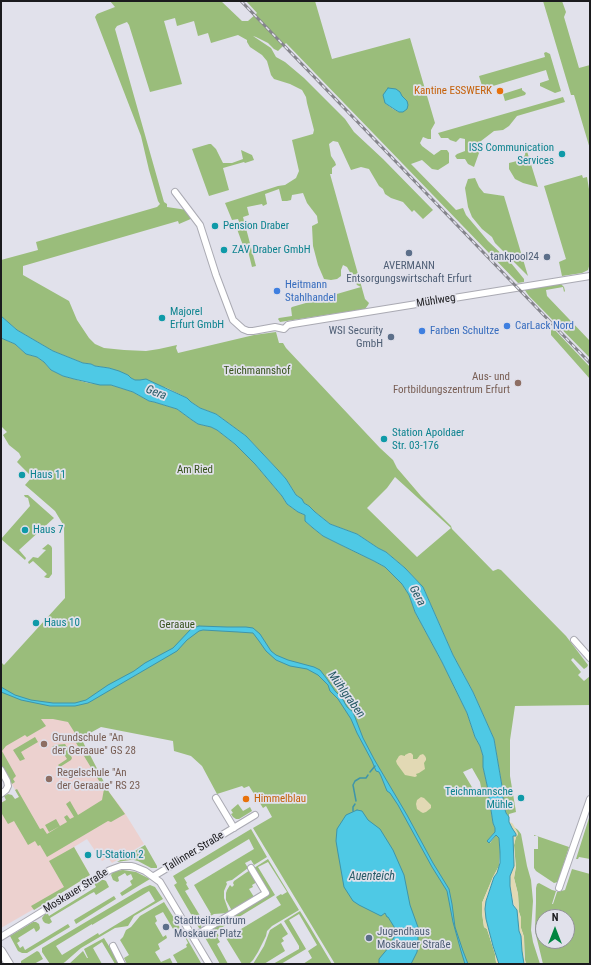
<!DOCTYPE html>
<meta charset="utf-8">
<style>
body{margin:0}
#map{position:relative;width:591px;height:965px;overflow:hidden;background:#e1e1eb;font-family:"Roboto Condensed",sans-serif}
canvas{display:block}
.frame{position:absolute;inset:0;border:2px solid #1b1b1e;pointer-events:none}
.north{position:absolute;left:535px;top:909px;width:40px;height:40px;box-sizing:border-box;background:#e1e1eb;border:1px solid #929299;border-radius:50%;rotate:0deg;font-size:11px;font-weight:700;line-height:16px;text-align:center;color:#1b1b1e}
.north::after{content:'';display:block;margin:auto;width:14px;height:18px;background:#008540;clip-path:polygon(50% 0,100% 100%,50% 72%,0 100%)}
</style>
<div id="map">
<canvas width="591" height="965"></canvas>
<div class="frame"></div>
<div class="north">N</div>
</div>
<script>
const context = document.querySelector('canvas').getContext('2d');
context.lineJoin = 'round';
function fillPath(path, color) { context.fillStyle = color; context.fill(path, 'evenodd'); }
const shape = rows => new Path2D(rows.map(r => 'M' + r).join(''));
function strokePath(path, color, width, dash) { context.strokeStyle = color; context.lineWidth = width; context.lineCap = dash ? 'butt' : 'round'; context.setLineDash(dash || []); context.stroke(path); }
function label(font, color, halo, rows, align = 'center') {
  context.font = font + ' "Roboto Condensed",sans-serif'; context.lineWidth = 3.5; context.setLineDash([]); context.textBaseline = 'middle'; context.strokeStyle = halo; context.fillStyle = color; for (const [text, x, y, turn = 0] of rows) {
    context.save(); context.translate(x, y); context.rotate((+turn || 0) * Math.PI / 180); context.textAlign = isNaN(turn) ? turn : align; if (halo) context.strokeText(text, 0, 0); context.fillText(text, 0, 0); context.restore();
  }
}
fillPath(shape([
 [53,718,73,723,109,792,123,810,144,844,112,863,108,858,102,861,87,839,74,847,90,875,46,902,1,928,1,803,9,798,11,801,19,797,1,765,1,720]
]), '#ecd1cf');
fillPath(shape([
 [110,1,221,1,242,21,248,21,257,13,246,1,315,1,332,59,410,38,435,123,431,130,431,139,428,139,423,137,420,143,422,146,434,155,441,150,447,150,449,153,449,163,438,170,432,169,422,160,411,164,456,210,463,208,466,215,488,241,511,263,524,279,524,282,518,283,286,43,278,51,274,49,268,43,256,37,253,36,271,48,276,57,285,62,304,78,345,119,354,132,383,159,433,210,423,219,414,210,412,212,403,202,391,198,385,194,383,189,379,186,369,169,361,167,351,170,338,142,333,141,329,144,331,156,335,162,336,165,332,168,332,174,330,174,365,299,369,303,368,305,365,309,280,322,278,319,279,318,292,316,291,308,292,307,361,287,357,285,347,267,343,265,341,270,341,276,337,279,331,280,324,279,318,265,313,246,312,226,318,223,317,216,307,203,303,193,292,195,291,200,287,201,282,201,279,189,265,194,267,204,263,206,262,204,247,207,249,215,243,217,256,266,252,267,248,251,245,251,237,229,241,227,238,219,232,220,225,203,278,186,285,185,296,178,299,171,292,140,313,134,314,130,307,103,306,97,302,90,290,84,274,79,271,75,267,61,262,55,250,47,247,42,247,40,238,35,211,43,208,33,198,36,194,21,177,26,175,18,164,21,182,84,150,92,129,25,127,22,117,26,115,29,164,202,167,204,167,207,187,210,193,218,179,224,178,221,23,266,23,275,69,301,77,320,89,338,95,344,104,348,124,350,146,351,159,349,177,345,176,348,178,353,254,335,276,332,279,343,283,343,286,348,380,448,393,460,397,468,421,496,451,526,452,529,493,571,498,569,501,570,566,636,588,665,587,667,584,669,573,658,571,660,581,672,578,675,584,681,590,676,590,705,515,706,510,740,510,776,516,812,509,814,509,817,506,813,503,803,503,792,494,739,473,692,453,655,423,587,405,568,386,552,378,548,357,534,330,524,315,512,309,506,304,503,299,497,296,495,286,479,278,470,246,436,216,414,200,408,191,402,187,398,167,388,135,380,131,378,128,375,109,368,95,366,91,364,83,363,53,351,17,330,1,316,1,260,38,250,36,242,157,207,160,204,158,201,149,170,141,136,95,17,97,14,115,7],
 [402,96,407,101,399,112,393,109,385,103],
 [395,477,451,528,417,557,367,508,387,488],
 [543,1,562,1,566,12,564,17,579,68,590,65,590,149,574,95,571,95],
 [546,52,550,54,561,91,555,93,540,86,540,83,549,80,546,70,483,89,479,76,545,57,544,53],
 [522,88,522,90,526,93,525,95,505,101,503,94],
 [563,97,565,102,517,116,509,126,503,130,494,131,481,141,478,145,479,153,474,167,468,164,465,159,457,159,455,156,457,154,465,151,465,139,460,138,456,142,450,140,448,138,441,138,438,133],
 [209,144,211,144,216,149,223,163,232,163,243,159,241,150,252,155,254,160,245,163,244,162,223,168,229,190,209,196,192,149],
 [526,148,538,187,523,183,515,179,509,169,509,163,521,160,525,155],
 [582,175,583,178,587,177,590,195,590,263,588,270,582,273,562,276,559,262,566,259,544,186],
 [475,178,479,187,484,193,504,196,528,276,495,243,492,237,482,229,472,217,468,207,465,188,468,179],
 [561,284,564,287,565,291,564,292,563,287,546,290,547,296,590,341,590,358,529,296,524,289],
 [552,327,590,367,590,379,551,335,551,329],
 [1,338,15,344,26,354,37,357,44,362,51,370,63,376,88,383,111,385,133,392,149,401,154,402,177,409,192,420,198,424,211,427,217,430,235,444,255,464,282,496,287,504,298,512,305,515,305,521,313,528,323,536,339,544,374,561,385,567,402,584,409,595,415,612,442,662,467,713,475,737,480,746,483,756,483,767,489,794,489,802,491,810,493,823,495,828,495,832,487,841,490,843,496,835,499,838,500,852,499,866,493,877,482,903,482,913,484,927,487,929,495,954,496,962,498,964,335,964,253,828,272,817,266,806,263,808,249,786,244,788,242,786,217,794,202,766,191,756,174,751,173,741,101,727,81,738,87,750,82,753,75,741,78,738,68,722,53,719,41,719,46,726,27,737,25,735,6,746,2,751,16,776,13,779,15,782,12,784,1,766,1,662,4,665,65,598,64,526,55,511,25,485,32,477,17,462,21,457,19,453,9,445,3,435,7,432,1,426],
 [472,768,480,782,482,792,476,794,463,772],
 [24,495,28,495,54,518,19,550,26,558,25,560,1,539,30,506,28,498,25,497],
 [48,544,51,546,52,548,52,574,49,578,47,578,44,577,47,574,33,561,29,564,28,562,33,557,38,558,46,550,42,549],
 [35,737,38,742,21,752,25,759,20,761,13,750],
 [65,744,72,755,71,756,72,758,71,760,60,767,58,765,67,759,60,748,55,751,52,747,55,745],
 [89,753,109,792,125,814,111,822,108,821,47,857,40,845,38,846,35,841,28,845,14,821,8,824,2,814,1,815,1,803,6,800,4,796,8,794,12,795,15,799,19,797,15,790,17,789,40,829,43,828,47,834,60,826,49,832,45,825,56,819,60,826,67,822,64,817,67,815,70,819,74,817,66,804,70,801,78,815,102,800,104,789,84,756],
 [238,804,243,811,250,807,252,811,239,819,236,819,233,817,231,814,233,813,231,810],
 [590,817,590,859,579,857,578,859,576,859,589,818],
 [514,827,518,830,521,834,527,866,531,880,533,901,531,930,533,942,540,964,526,964,525,960,524,937,521,928,521,918,519,912,518,894,514,878,516,867,514,845,517,832],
 [251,829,267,857,254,865,251,860,245,863,248,868,232,880,228,881,226,882,227,884,224,891,224,898,229,912,228,913,214,914,202,921,201,928,199,928,174,885,177,883,173,876],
 [249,839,254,849,194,885,211,914,202,919,185,891,189,889,186,884,187,883,184,878],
 [534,835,569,847,558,882,554,883,536,871,534,868,534,849,538,849,538,836,534,836],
 [145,845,157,866,157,868,151,868,138,861,134,860,130,860,117,862],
 [74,847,90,875,34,910,31,906,64,887,49,861],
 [268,859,299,910,272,926,267,931,266,936,258,952,253,960,249,964,242,964,226,938,281,905,276,897,281,894,282,895,287,892,268,862,258,867,275,895,216,931,219,936,217,937,220,942,217,944,228,964,220,964,203,934,268,895,254,868],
 [572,869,590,874,590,964,543,964,535,931,536,903,536,888,537,884,539,883,552,890,556,891,552,904,553,904,557,892,565,890],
 [543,917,567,917,567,941,543,941],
 [123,870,136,872,150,879,122,896,120,893,132,885,130,881,133,879,131,874,127,876,125,873,118,877,119,881,117,882,113,880,111,875,114,871],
 [250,870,257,882,252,885,253,887,249,889,254,897,232,911,226,900,226,893,227,890,230,885,232,887,234,885,233,883,234,881],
 [99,880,104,880,106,881,109,887,96,895,94,892,90,894,50,918,52,922,49,924,45,923,43,921,42,918,45,914,47,912,49,916,96,887,94,883],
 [150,885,155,887,163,899,134,916,128,926,115,928,81,948,65,962,62,964,50,964,42,952,42,948,143,888],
 [149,891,155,901,99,935,98,933,62,955,56,946,92,924,92,925],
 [114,896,116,899,76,924,74,920],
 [164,902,182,931,176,934,163,912,155,916,157,921,155,923,163,937,166,935,167,938,158,944,160,949,155,952,161,962,170,958,173,964,127,964,124,958,129,955,120,940,123,937,126,930,131,927,140,916],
 [300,911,310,927,332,964,303,964,312,958,308,951,317,945,299,914,289,920,306,949,281,964,273,964,299,949,299,946,284,921],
 [33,922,36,922,39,924,40,928,39,930,36,932,34,928,18,938,20,941,17,943,20,948,23,946,25,950,68,924,70,927,27,953,22,953,18,951,10,936],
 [281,923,288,934,282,938,284,941,281,943,285,951,264,964,253,964,264,946,270,930],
 [185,937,186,937,201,963,200,964,178,964,173,955,187,947,186,945,188,943],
 [104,938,120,964,115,964,102,942,93,948,102,964,69,964,83,951,87,958,88,958,84,949],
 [37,951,39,952,43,959,34,964,21,964,21,961]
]), '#9abd7b');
fillPath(shape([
 [409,753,411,753,413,755,413,759,417,759,420,755,423,754,425,756,426,758,426,760,424,763,425,769,419,773,416,774,417,776,415,777,405,775,397,764,396,761,399,756,401,755,405,756,405,755],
 [421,797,424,798,431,805,431,808,426,812,423,813,421,812,417,809,416,804,417,800],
 [509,822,512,823,513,824,518,833,518,835,516,837,514,845,515,862,516,864,514,878,518,894,519,912,521,918,521,928,524,937,524,956,526,964,524,964,522,960,521,935,519,931,517,910,514,905,510,886,510,876,514,866,513,836],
 [499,866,497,873,494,877,487,897,485,909,487,923,499,964,498,964,496,962,495,954,487,929,484,927,482,913,482,903,493,877]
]), '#e2d9b4');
const water = shape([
 [388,88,396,89,400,92,402,96,407,101,408,105,407,109,403,112,399,112,394,109,385,103,383,95,388,88],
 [1,316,17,330,53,351,83,363,91,364,95,366,109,368,119,371,128,375,131,378,135,380,140,380,146,379,187,398,191,402,200,408,216,414,246,436,278,470,286,479,296,495,302,499,304,503,309,506,315,512,330,524,357,534,378,548,386,552,405,568,423,587,453,655,473,692,494,739,503,792,503,803,506,813,509,817,509,822,512,828,516,834,516,836,513,836,514,866,510,876,510,886,513,905,517,910,519,931,521,936,522,951,524,964,499,964,493,946,486,919,485,909,486,901,494,877,497,873,500,863,500,852,499,838,496,835,489,843,487,841,495,832,495,828,493,823,491,810,489,802,489,794,483,767,483,756,480,746,475,737,467,713,442,662,415,612,409,595,402,584,385,567,374,561,339,544,323,536,313,528,305,521,305,515,298,512,287,504,282,496,255,464,235,444,217,430,211,427,198,424,192,420,177,409,154,402,149,401,133,392,111,385,100,385,74,379,63,376,51,370,44,362,37,357,26,354,15,344,1,338,1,316],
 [199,626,227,627,246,627,253,628,260,634,271,651,276,655,288,660,314,667,320,670,327,679,335,691,342,698,347,707,353,712,363,738,374,759,407,815,433,863,449,889,452,904,455,927,463,951,468,964,465,964,461,951,453,922,447,891,432,867,398,805,390,793,387,791,381,776,379,772,376,771,372,761,357,733,351,719,338,699,330,691,328,685,318,675,307,669,290,666,276,660,266,651,259,641,253,633,238,632,203,630,199,631,187,640,177,651,88,703,75,706,50,706,21,700,1,692,1,687,15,695,31,700,53,703,75,703,86,700,108,685,134,671,145,663,173,648,191,629,199,626],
 [357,810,362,811,368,820,380,829,393,850,404,875,410,905,419,930,418,934,418,944,417,952,411,964,379,964,379,959,389,947,394,937,398,934,395,931,396,930,388,917,387,917,385,913,381,916,359,905,353,901,344,887,338,853,336,841,337,829,346,815,357,810]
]);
fillPath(water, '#4ec9e5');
strokePath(water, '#3f95a9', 1);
strokePath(shape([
 [370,772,375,766],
 [356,801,353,785,355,781,360,778,366,778,368,775],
 [353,811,353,807,355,804]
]), '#3f95a9', 1.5);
const street = shape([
 [175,192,200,225,216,275,233,320,243,329,248,331,253,331,275,327,284,329,288,325,293,324,590,276],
 [574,640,590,658],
 [1,770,7,781,8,786,6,790,1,794],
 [216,798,234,828],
 [154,876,255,815],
 [559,888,590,799],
 [1,937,110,870,121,866,131,866,135,867,145,871,160,882,209,964],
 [193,937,266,893,251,868],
 [113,946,122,964]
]);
const secondary = shape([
 [1,951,9,964]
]);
strokePath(street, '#aaaab3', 8);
strokePath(secondary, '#aaaab3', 10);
strokePath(street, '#fff', 6);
strokePath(secondary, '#fff', 8);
const rail = shape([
 [241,1,590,363]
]);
strokePath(rail, '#85858c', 3);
strokePath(rail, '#e1e1eb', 1.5, [4.5]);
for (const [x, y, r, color] of [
 [500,91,4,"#e8710a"],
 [562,154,4,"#0f9aa8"],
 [215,226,4,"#0f9aa8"],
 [224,250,4,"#0f9aa8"],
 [409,253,4,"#5c6f8a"],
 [547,257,4,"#5c6f8a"],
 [277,291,4,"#3f7fe0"],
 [162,318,4,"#0f9aa8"],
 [507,326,4,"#3f7fe0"],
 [422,331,4,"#3f7fe0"],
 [391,337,4,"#5c6f8a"],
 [518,383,4,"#8d6e63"],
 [384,439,4,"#0f9aa8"],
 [22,475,4,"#0f9aa8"],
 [25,530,4,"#0f9aa8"],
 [36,623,4,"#0f9aa8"],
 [44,744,4,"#8d6e63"],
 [49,779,4,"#8d6e63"],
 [521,798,4,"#0f9aa8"],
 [246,799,4,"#e8710a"],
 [88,855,4,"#0f9aa8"],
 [166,927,4,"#5c6f8a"],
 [369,938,4,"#5c6f8a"]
]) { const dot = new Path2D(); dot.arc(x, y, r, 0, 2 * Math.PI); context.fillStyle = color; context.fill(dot); strokePath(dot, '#e1e1eb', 1.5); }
label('11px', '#c56008', '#e1e1eb', [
 ["Kantine ESSWERK",492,91],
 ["Himmelblau",254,799,"left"]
], 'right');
label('11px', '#0d838f', '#e1e1eb', [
 ["ISS Communication",554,148,"right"],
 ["Services",554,161,"right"],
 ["Pension Draber",223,226],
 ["ZAV Draber GmbH",232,250],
 ["Majorel",170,312],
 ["Erfurt GmbH",170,325],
 ["Station Apoldaer",392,433],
 ["Str. 03-176",392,446],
 ["Haus 11",30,475],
 ["Haus 7",33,530],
 ["Haus 10",44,623],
 ["Teichmannsche",513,792,"right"],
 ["Mühle",513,805,"right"],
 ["U-Station 2",96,855]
], 'left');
label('11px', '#4e5e75', '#e1e1eb', [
 ["tankpool24",539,257],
 ["AVERMANN",409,266,"center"],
 ["Entsorgungswirtschaft Erfurt",409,279,"center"],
 ["WSI Security",383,331],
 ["GmbH",383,344],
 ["Stadtteilzentrum",174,921,"left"],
 ["Moskauer Platz",174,934,"left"],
 ["Jugendhaus",377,932,"left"],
 ["Moskauer Straße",377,945,"left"]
], 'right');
label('11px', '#366cbe', '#e1e1eb', [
 ["Heitmann",285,285],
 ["Stahlhandel",285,298],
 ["CarLack Nord",515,326],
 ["Farben Schultze",430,331]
], 'left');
label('11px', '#1b1b1e', '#e1e1eb', [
 ["Mühlweg",436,301,-9],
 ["Tallinner Straße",194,852,-31],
 ["Moskauer Straße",76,891,-32]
]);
label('11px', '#37521c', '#e1e1eb', [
 ["Teichmannshof",257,371],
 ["Am Ried",195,470],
 ["Geraaue",177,625]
]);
label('11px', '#785e54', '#e1e1eb', [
 ["Aus- und",510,377,"right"],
 ["Fortbildungszentrum Erfurt",510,390,"right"],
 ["Grundschule \"An",52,738],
 ["der Geraaue\" GS 28",52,751],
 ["Regelschule \"An",57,773],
 ["der Geraaue\" RS 23",57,786]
], 'left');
label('italic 12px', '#275a66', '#e1e1eb', [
 ["Gera",156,393,21],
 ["Gera",417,596,62],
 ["Mühlgraben",346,695,54],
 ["Auenteich",372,877]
]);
</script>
